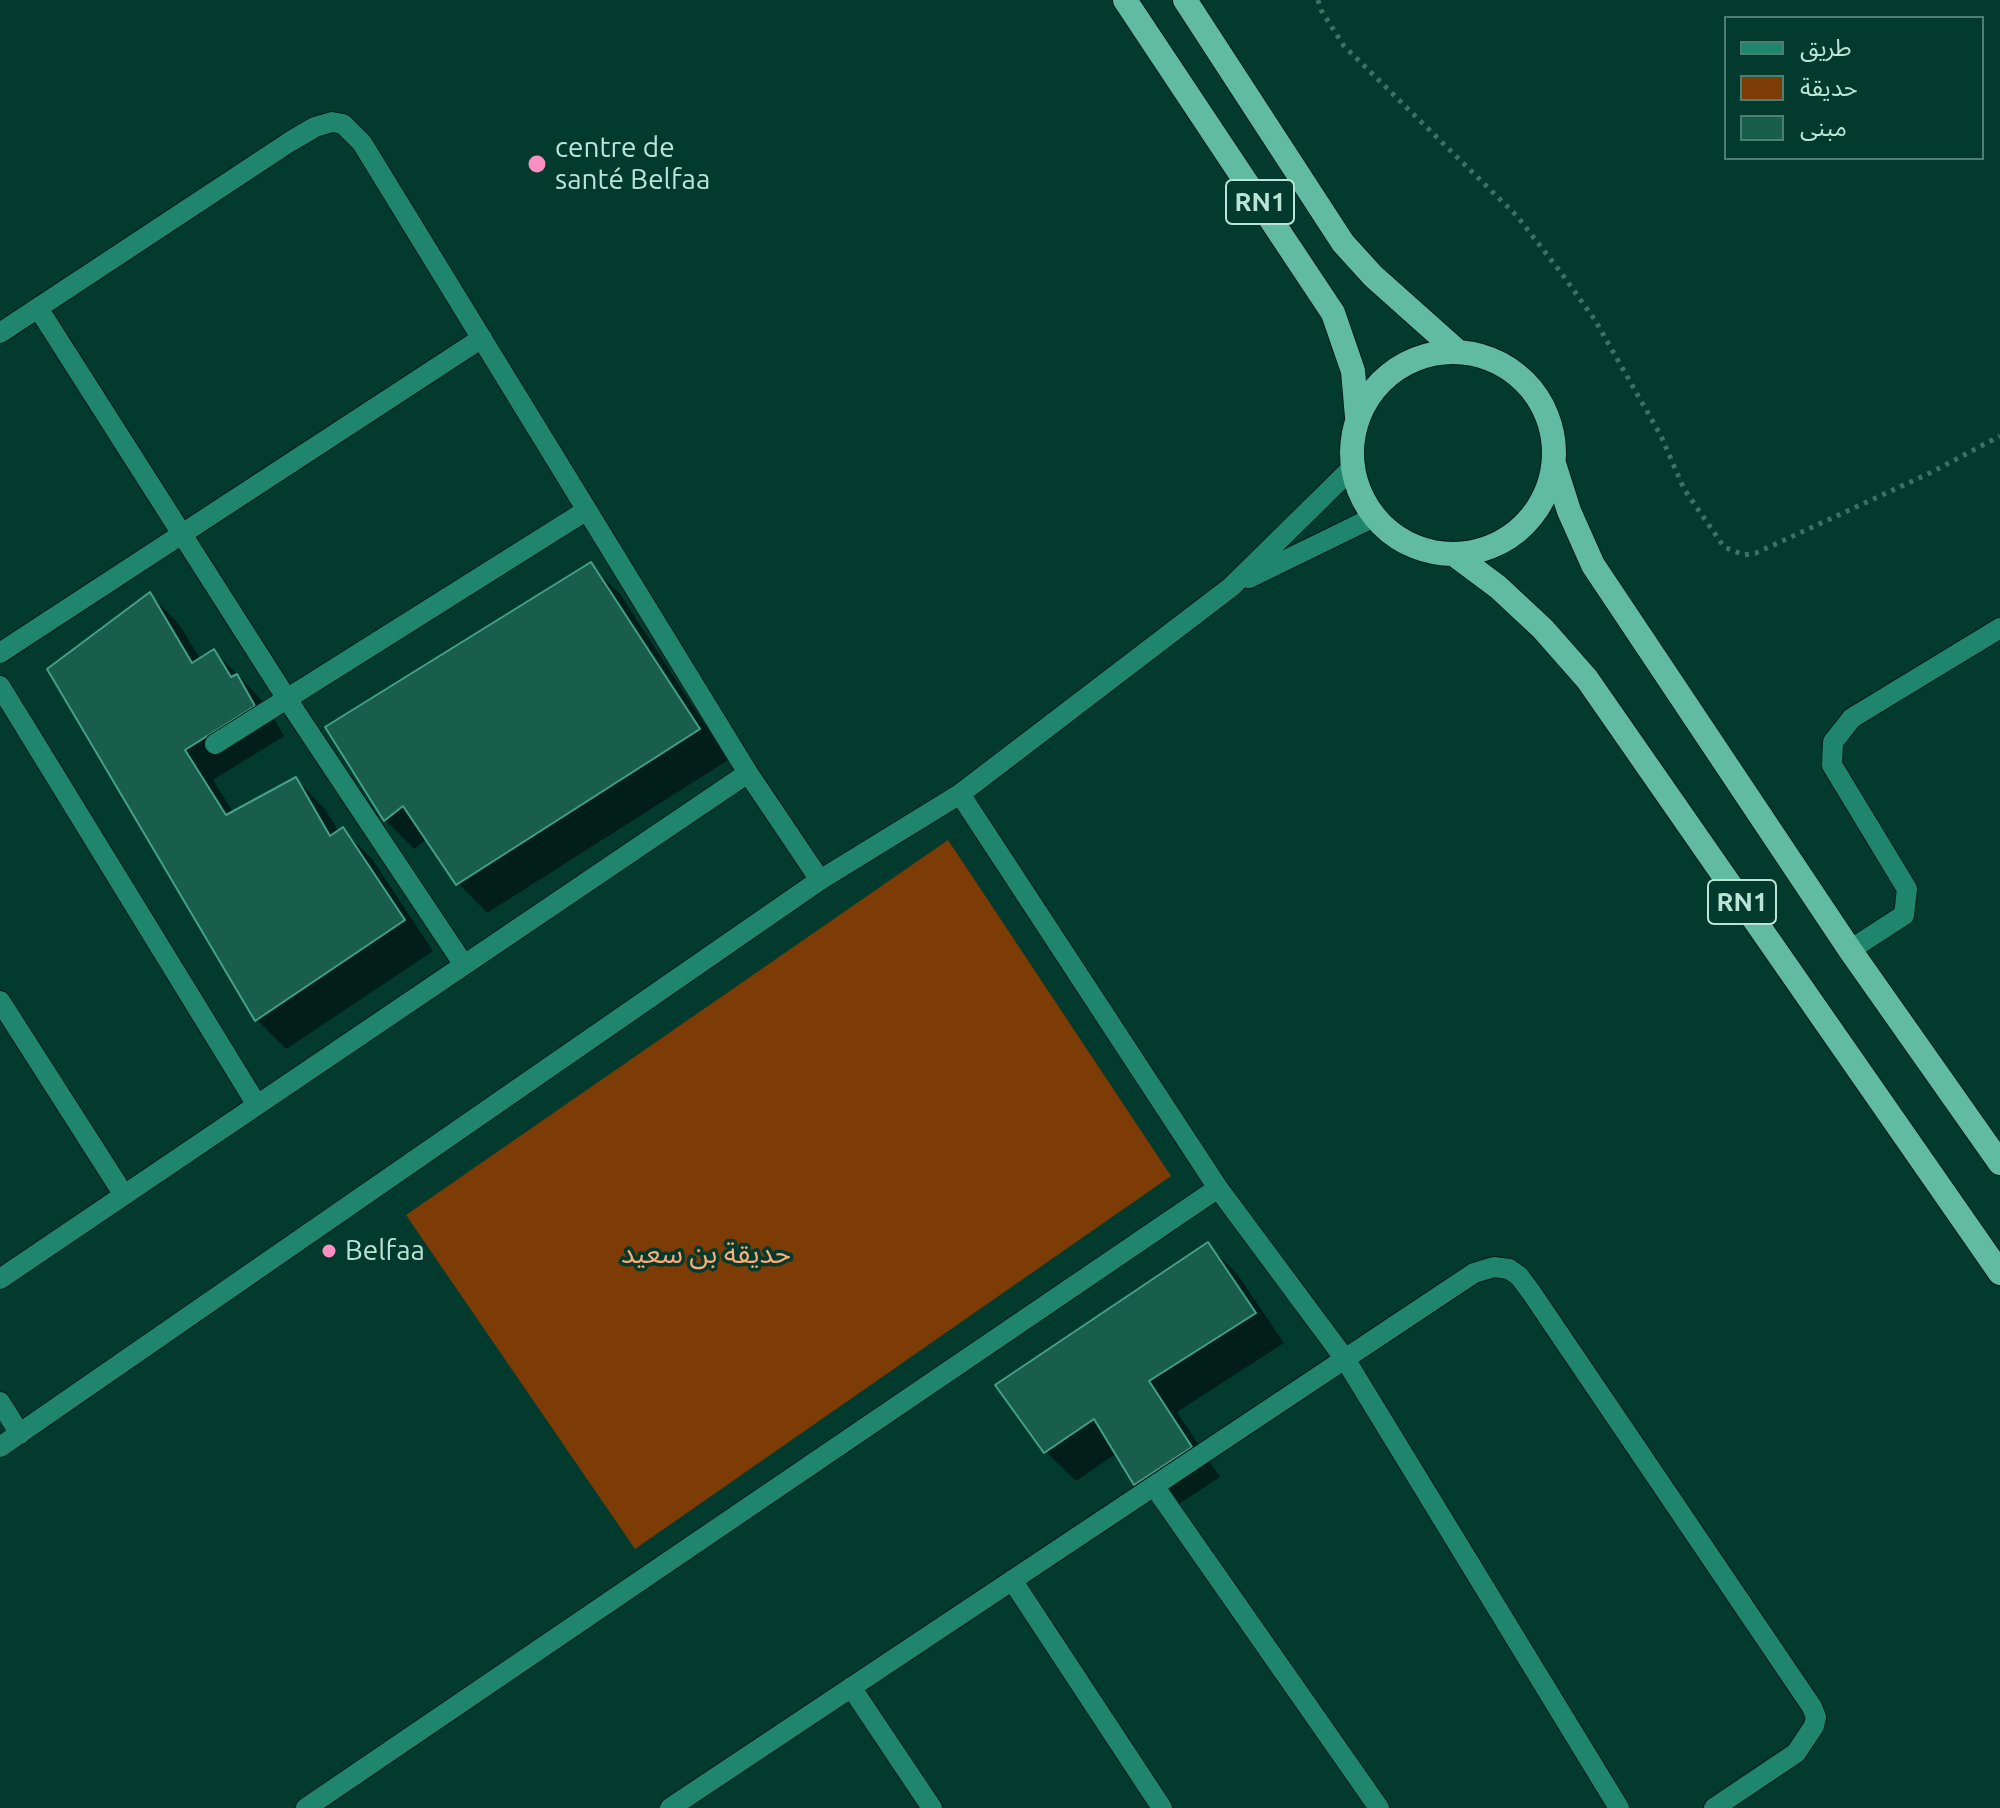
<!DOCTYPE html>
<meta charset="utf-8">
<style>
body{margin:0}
#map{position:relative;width:2000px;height:1808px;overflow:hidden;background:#023a2d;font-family:Ubuntu,"Noto Sans Arabic",sans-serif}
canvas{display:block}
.legend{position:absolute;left:1724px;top:16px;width:260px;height:144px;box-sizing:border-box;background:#023a2d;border:2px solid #4c7e71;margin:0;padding:10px 14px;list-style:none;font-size:24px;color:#bae5d6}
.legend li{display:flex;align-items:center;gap:16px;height:40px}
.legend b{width:40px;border:2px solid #4c7e71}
</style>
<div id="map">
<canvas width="2000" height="1808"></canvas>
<ul class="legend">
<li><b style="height:10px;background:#1f856d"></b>طريق</li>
<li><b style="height:22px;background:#7d3c06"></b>حديقة</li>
<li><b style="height:22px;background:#195d4b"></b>مبنى</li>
</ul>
</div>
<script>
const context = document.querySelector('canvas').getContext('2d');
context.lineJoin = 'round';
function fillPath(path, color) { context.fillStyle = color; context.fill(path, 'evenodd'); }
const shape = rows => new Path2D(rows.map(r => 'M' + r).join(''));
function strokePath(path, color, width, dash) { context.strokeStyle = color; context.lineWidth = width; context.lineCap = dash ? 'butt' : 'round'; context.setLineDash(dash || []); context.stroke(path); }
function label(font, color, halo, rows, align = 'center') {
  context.font = font + ' Ubuntu,"Noto Sans Arabic",sans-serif'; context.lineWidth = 7; context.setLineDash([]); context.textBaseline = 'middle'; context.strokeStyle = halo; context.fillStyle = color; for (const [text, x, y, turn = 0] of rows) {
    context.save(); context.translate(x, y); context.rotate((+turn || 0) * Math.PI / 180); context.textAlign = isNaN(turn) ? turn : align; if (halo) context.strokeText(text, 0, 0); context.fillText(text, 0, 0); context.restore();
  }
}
fillPath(shape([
 [948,840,1171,1176,635,1549,406,1215]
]), '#7d3c06');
fillPath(shape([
 [591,565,620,594,728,760,487,913,458,883,427,839,414,849,385,820],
 [150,594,179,624,201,660,214,651,244,681,267,706,284,736,213,780,234,813,296,779,325,809,339,832,343,830,372,859,433,951,286,1049,257,1020,50,669],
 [1208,1245,1237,1274,1284,1343,1177,1412,1220,1477,1165,1513,1135,1484,1117,1453,1076,1481,1046,1452,998,1385]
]), '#0007');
const building = shape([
 [591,562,700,729,456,885,403,806,384,821,325,727,591,562],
 [150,592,192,663,214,649,231,677,237,674,255,706,185,750,226,815,296,777,330,836,343,827,405,920,255,1021,47,669,150,592],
 [1208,1242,1256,1313,1149,1381,1192,1447,1134,1485,1094,1419,1044,1453,995,1385,1208,1242]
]);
fillPath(building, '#195d4b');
strokePath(building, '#42a187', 2);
const minor = shape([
 [38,308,287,699,464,965],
 [0,333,291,141,315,127,332,122,343,124,362,143,748,773,820,880],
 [1249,578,1374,517],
 [0,653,482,338],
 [0,686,257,1105],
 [215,744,587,510],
 [960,794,1218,1188,1345,1359,1619,1808],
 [1850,950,1904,915,1907,889,1832,765,1833,742,1852,718,2000,628],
 [0,1001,124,1195],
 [0,1279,748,773],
 [0,1402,20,1434],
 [0,1447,820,880,960,794,1231,587,1352,468],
 [1154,1486,1379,1808],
 [1012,1580,1162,1808],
 [851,1687,932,1808],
 [306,1808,1218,1188],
 [670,1808,1474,1273,1494,1267,1509,1269,1519,1276,1531,1292,1812,1707,1816,1717,1814,1726,1796,1753,1714,1808]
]);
const highway = shape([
 [1125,0,1333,313,1353,371,1357,417],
 [1185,0,1343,243,1373,276,1457,351],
 '1352 453a101 101 0 1 1 202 0a101 101 0 1 1-202 0Z',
 [1554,464,1569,511,1593,565,1850,950,2000,1163],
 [1455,555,1498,587,1543,629,1587,679,2000,1273]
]);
strokePath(minor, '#011e17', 22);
strokePath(highway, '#011e17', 26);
strokePath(shape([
 [1318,0,1321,10,1344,46,1517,216,1562,274,1595,320,1661,436,1684,489,1724,547,1744,555,1756,553,1930,473,2000,436]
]), '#3d7163', 5, [4, 6]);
strokePath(minor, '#1f856d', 20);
strokePath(highway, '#60bba0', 24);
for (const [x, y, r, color] of [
 [537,164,10,"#fc8fc1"],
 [329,1251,8,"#fc8fc1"]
]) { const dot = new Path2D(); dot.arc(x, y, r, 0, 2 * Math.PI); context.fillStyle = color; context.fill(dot); strokePath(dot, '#023a2d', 3); }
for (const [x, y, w] of [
 [1260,202,68],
 [1742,902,68]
]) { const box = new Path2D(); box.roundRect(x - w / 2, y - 22, w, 44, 6); context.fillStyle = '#023a2d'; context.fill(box); strokePath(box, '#bae5d6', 2); }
label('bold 26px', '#bae5d6', null, [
 ["RN1",1260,202],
 ["RN1",1742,902]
]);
label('28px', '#bae5d6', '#023a2d', [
 ["centre de",555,148],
 ["santé Belfaa",555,180],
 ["Belfaa",345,1251]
], 'left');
label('28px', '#ffaa75', '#023a2d', [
 ["حديقة بن سعيد",706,1254]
]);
</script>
